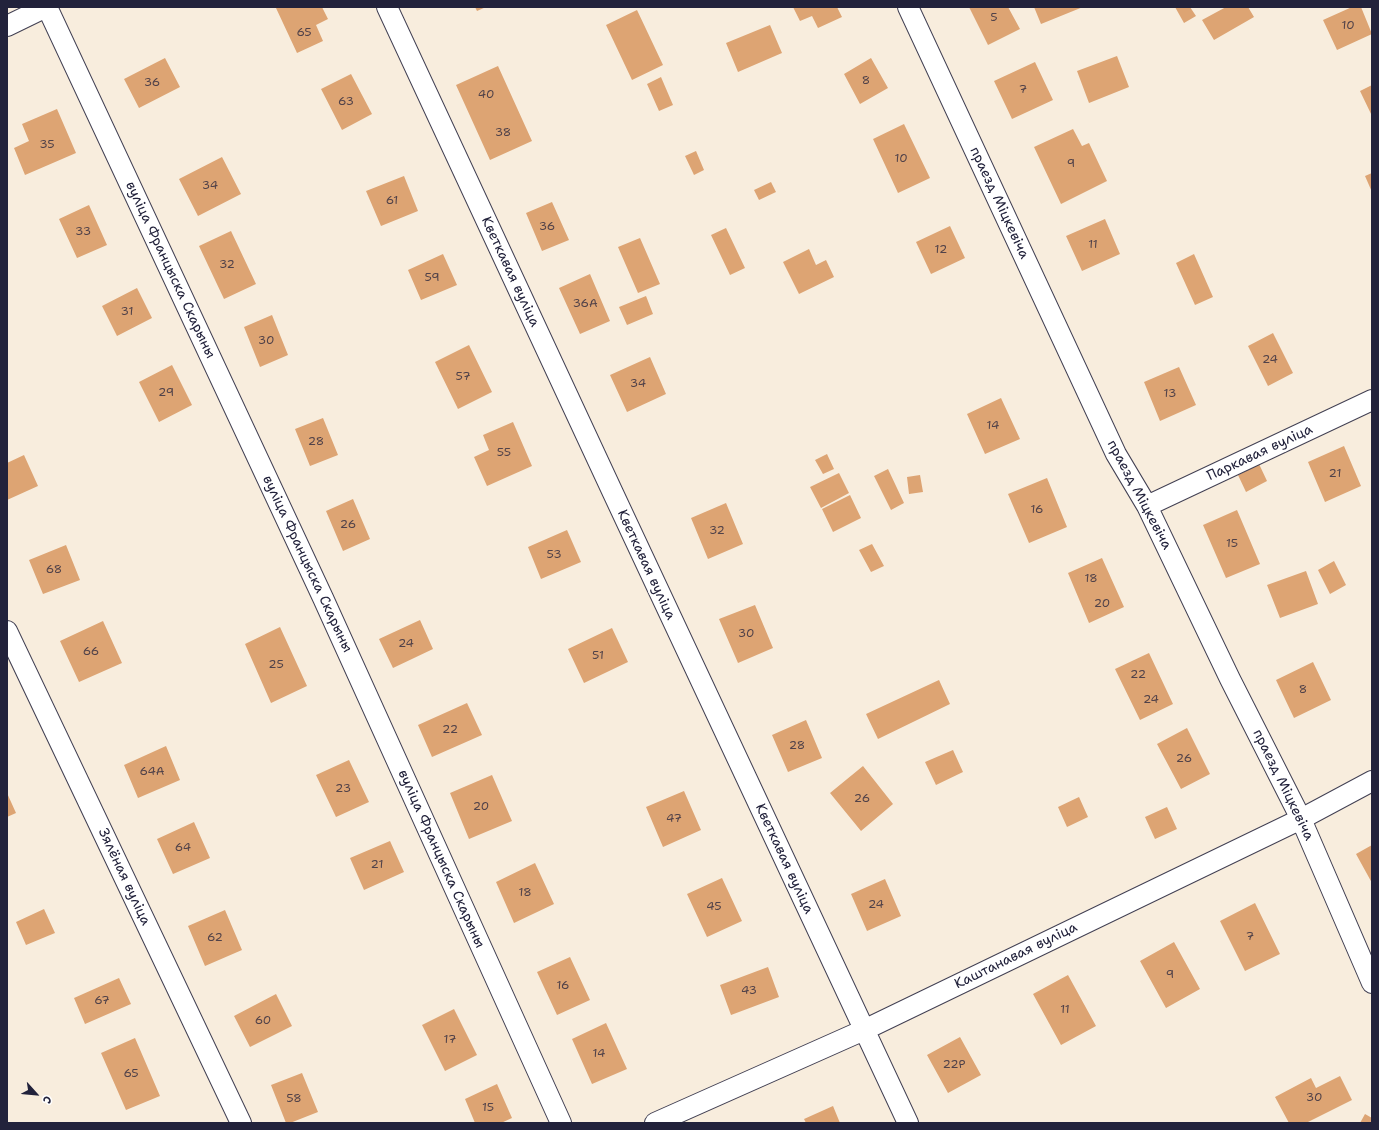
<!DOCTYPE html>
<meta charset="utf-8">
<style>
body{margin:0}
#map{position:relative;width:1379px;height:1130px;overflow:hidden;background:#f8eddd;font-family:"Shantell Sans",sans-serif}
canvas{display:block}
.frame{position:absolute;inset:0;border:8px solid #22223b;pointer-events:none}
.north{position:absolute;left:16px;top:1074px;width:40px;height:40px;-webkit-text-stroke:3px #fff;paint-order:stroke;rotate:117deg;font-size:11px;font-weight:700;line-height:16px;text-align:center;color:#22223b}
.north::after{content:'';display:block;margin:auto;width:14px;height:18px;background:#22223b;clip-path:polygon(50% 0,100% 100%,50% 72%,0 100%)}
</style>
<div id="map">
<canvas width="1379" height="1130"></canvas>
<div class="frame"></div>
<div class="north">С</div>
</div>
<script>
const context = document.querySelector('canvas').getContext('2d');
context.lineJoin = 'round';
function fillPath(path, color) { context.fillStyle = color; context.fill(path, 'evenodd'); }
const shape = rows => new Path2D(rows.map(r => 'M' + r).join(''));
function strokePath(path, color, width, dash) { context.strokeStyle = color; context.lineWidth = width; context.lineCap = dash ? 'butt' : 'round'; context.setLineDash(dash || []); context.stroke(path); }
function label(font, color, halo, rows, align = 'center') {
  context.font = font + ' "Shantell Sans",sans-serif'; context.lineWidth = 4; context.setLineDash([]); context.textBaseline = 'middle'; context.strokeStyle = halo; context.fillStyle = color; for (const [text, x, y, turn = 0] of rows) {
    context.save(); context.translate(x, y); context.rotate((+turn || 0) * Math.PI / 180); context.textAlign = isNaN(turn) ? turn : align; if (halo) context.strokeText(text, 0, 0); context.fillText(text, 0, 0); context.restore();
  }
}
fillPath(shape([
 [278,7,322,7,328,19,316,25,323,41,297,53,276,8],
 [475,7,486,7,477,11],
 [793,7,837,7,842,17,818,28,812,16,800,21],
 [969,7,1008,7,1020,29,988,45],
 [1034,7,1083,7,1041,24],
 [1175,7,1190,7,1196,16,1184,23],
 [1226,7,1248,7,1254,17,1214,40,1202,20],
 [1352,7,1361,7,1372,34,1337,50,1323,20],
 [637,10,663,65,632,80,606,25],
 [770,25,782,53,738,72,726,43],
 [1117,56,1129,87,1089,103,1077,71],
 [165,58,180,87,139,108,124,79],
 [871,58,888,88,860,104,844,74],
 [1035,62,1053,100,1012,119,994,81],
 [498,66,532,141,490,160,456,85],
 [351,74,372,114,342,130,321,89],
 [661,77,673,105,659,111,647,84],
 [1372,85,1372,116,1360,91],
 [57,109,76,153,25,175,14,148,29,141,22,124],
 [904,124,930,178,898,193,873,139],
 [1073,129,1082,146,1089,143,1107,181,1061,204,1034,147],
 [696,151,704,170,694,175,685,156],
 [222,157,241,194,198,216,179,179],
 [1372,173,1372,192,1365,176],
 [404,176,418,211,381,226,366,191],
 [771,182,776,192,759,200,754,190],
 [552,202,569,240,542,251,526,213],
 [89,205,107,245,77,258,59,219],
 [1105,219,1120,254,1082,271,1066,236],
 [950,226,965,258,931,274,916,242],
 [726,228,745,268,730,275,711,235],
 [231,231,256,284,224,299,199,246],
 [640,238,660,284,638,293,618,247],
 [809,249,816,265,826,260,834,277,799,294,783,262],
 [443,254,457,285,421,300,408,270],
 [1194,254,1213,297,1195,305,1176,263],
 [590,274,610,321,580,334,559,288],
 [137,288,152,318,117,336,102,306],
 [646,296,653,314,627,325,619,307],
 [272,315,288,355,260,367,244,327],
 [1273,333,1293,373,1268,386,1248,346],
 [469,345,492,392,458,409,435,362],
 [650,357,666,394,627,412,610,375],
 [172,365,192,405,159,422,139,382],
 [1179,367,1196,405,1160,421,1144,382],
 [1001,398,1020,439,985,454,967,414],
 [323,418,338,455,310,466,295,429],
 [513,422,532,466,487,486,474,457,489,450,483,435],
 [1344,446,1361,486,1325,502,1308,462],
 [827,454,834,469,823,474,815,460],
 [24,455,38,486,7,500,7,463],
 [1259,464,1267,481,1246,492,1238,475],
 [888,469,904,503,891,510,874,476],
 [839,473,849,493,821,508,810,487],
 [920,475,923,492,909,494,907,477],
 [1047,478,1067,527,1029,543,1008,494],
 [850,495,861,518,833,532,822,509],
 [353,499,370,539,343,551,326,511],
 [726,503,743,544,708,559,691,518],
 [1237,510,1260,564,1226,578,1203,525],
 [567,530,581,562,541,579,528,547],
 [872,544,884,566,871,572,859,550],
 [66,545,80,580,43,594,29,560],
 [1102,558,1124,607,1089,623,1068,573],
 [1334,561,1346,585,1330,594,1318,570],
 [1306,571,1318,604,1280,618,1267,585],
 [755,605,773,648,738,663,719,619],
 [420,620,433,649,393,668,379,639],
 [103,621,122,663,79,682,60,641],
 [280,627,307,686,271,703,245,644],
 [612,628,628,662,584,683,568,649],
 [1149,653,1173,704,1140,720,1115,669],
 [1313,662,1331,700,1294,718,1276,680],
 [939,680,950,704,878,739,866,714],
 [467,703,482,735,432,757,418,725],
 [806,720,822,758,788,772,772,735],
 [1187,728,1210,774,1181,789,1157,744],
 [166,746,180,780,138,798,124,765],
 [953,750,963,772,936,785,925,762],
 [349,760,369,802,336,817,316,775],
 [863,766,893,804,861,831,830,793],
 [492,775,512,821,469,839,450,793],
 [684,791,701,830,663,847,646,807],
 [7,793,16,813,7,817],
 [1079,797,1088,817,1067,827,1058,807],
 [1167,807,1177,829,1155,839,1145,817],
 [194,822,210,858,173,874,157,839],
 [390,841,404,872,364,890,350,858],
 [1372,845,1372,883,1356,854],
 [535,863,554,904,514,923,496,882],
 [722,878,742,921,707,937,687,894],
 [885,879,901,916,867,931,851,894],
 [1255,903,1280,954,1245,971,1220,921],
 [44,909,55,933,26,945,16,922],
 [225,910,242,950,205,966,188,926],
 [1174,942,1200,989,1166,1008,1140,961],
 [570,957,590,1000,557,1015,537,972],
 [768,967,779,997,731,1015,720,985],
 [1068,975,1096,1026,1061,1045,1033,994],
 [119,978,131,1004,85,1024,74,998],
 [276,994,292,1026,250,1047,234,1016],
 [454,1009,477,1055,445,1071,422,1025],
 [606,1023,627,1069,592,1084,572,1039],
 [960,1037,981,1075,948,1093,927,1055],
 [135,1038,160,1096,126,1110,101,1053],
 [302,1073,318,1112,290,1123,286,1123,271,1085],
 [1340,1076,1352,1100,1306,1123,1289,1123,1275,1097,1311,1078,1316,1088],
 [497,1084,512,1118,501,1123,475,1123,465,1099],
 [833,1106,840,1123,806,1123,804,1119],
 [1365,1114,1372,1118,1372,1123,1360,1123]
]), '#dda473');
const street = shape([
 [47,7,323,598,561,1123],
 [387,7,613,493,908,1123],
 [908,7,1116,454,1147,506,1230,679,1301,819,1372,983],
 [7,26,46,7],
 [1147,506,1372,400],
 [7,631,241,1123],
 [655,1123,864,1030,1301,819,1372,781]
]);
strokePath(street, '#424053', 22);
strokePath(street, '#fff', 20);
label('12px', '#514249', null, [
 ["5",994,18],
 ["10",1348,26],
 ["65",304,33],
 ["8",866,81],
 ["36",152,83],
 ["7",1023,90],
 ["40",486,95],
 ["63",346,102],
 ["38",503,133],
 ["35",47,145],
 ["10",901,159],
 ["9",1071,164],
 ["34",210,186],
 ["61",392,201],
 ["36",547,227],
 ["33",83,232],
 ["11",1093,245],
 ["12",941,250],
 ["32",227,265],
 ["59",432,278],
 ["36А",585,304],
 ["31",127,312],
 ["30",266,341],
 ["24",1270,360],
 ["57",463,377],
 ["34",638,384],
 ["29",166,393],
 ["13",1170,394],
 ["14",993,426],
 ["28",316,442],
 ["55",504,453],
 ["21",1335,474],
 ["16",1037,510],
 ["26",348,525],
 ["32",717,531],
 ["15",1232,544],
 ["53",554,555],
 ["68",54,570],
 ["18",1091,579],
 ["20",1102,604],
 ["30",746,634],
 ["24",406,644],
 ["66",91,652],
 ["51",598,656],
 ["25",276,665],
 ["22",1138,675],
 ["8",1303,690],
 ["24",1151,700],
 ["22",450,730],
 ["28",797,746],
 ["26",1184,759],
 ["64А",152,772],
 ["23",343,789],
 ["26",862,799],
 ["20",481,807],
 ["47",674,819],
 ["64",183,848],
 ["21",377,865],
 ["18",525,893],
 ["24",876,905],
 ["45",714,907],
 ["7",1250,937],
 ["62",215,938],
 ["9",1170,975],
 ["16",563,986],
 ["43",749,991],
 ["67",102,1001],
 ["11",1065,1010],
 ["60",263,1021],
 ["17",450,1040],
 ["14",599,1054],
 ["22Р",954,1065],
 ["65",131,1074],
 ["30",1314,1098],
 ["58",294,1099],
 ["15",488,1108]
]);
label('14px', '#22223b', '#fff', [
 ["праезд Міцкевіча",999,203,65],
 ["вуліца Францыска Скарыны",170,270,65],
 ["Кветкавая вуліца",510,272,65],
 ["Паркавая вуліца",1260,453,-25],
 ["праезд Міцкевіча",1139,495,62],
 ["вуліца Францыска Скарыны",307,564,65],
 ["Кветкавая вуліца",646,565,65],
 ["праезд Міцкевіча",1283,785,64],
 ["вуліца Францыска Скарыны",441,859,66],
 ["Кветкавая вуліца",784,859,65],
 ["Зялёная вуліца",124,877,65],
 ["Каштанавая вуліца",1016,956,-26]
]);
</script>
